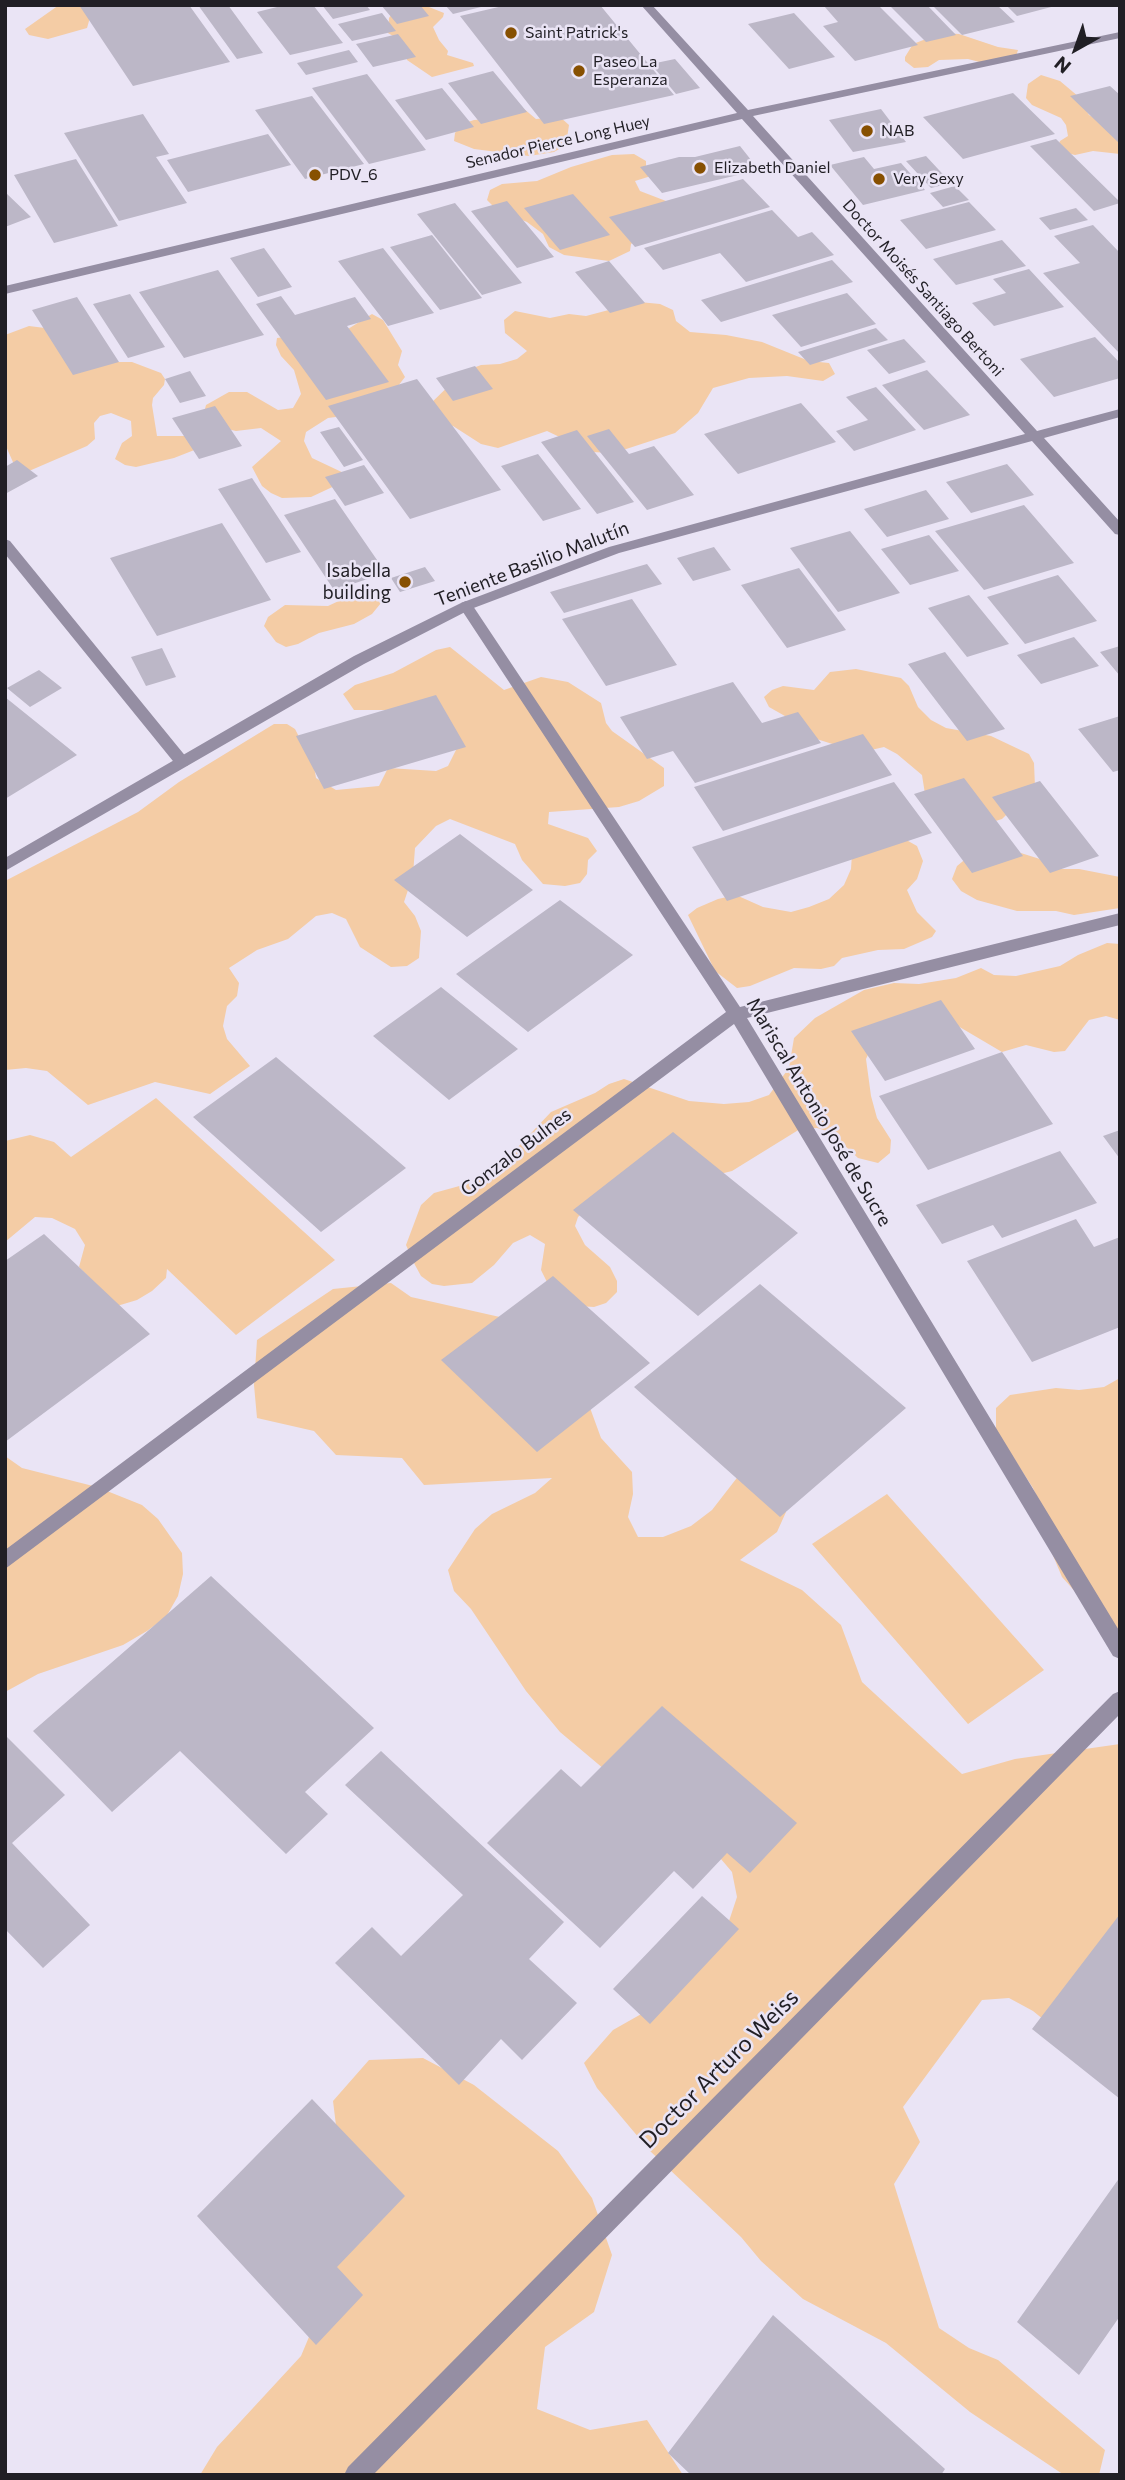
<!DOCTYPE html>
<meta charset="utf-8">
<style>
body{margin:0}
#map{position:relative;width:1125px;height:2480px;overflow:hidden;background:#eae4f5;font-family:Commissioner,sans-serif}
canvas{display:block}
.frame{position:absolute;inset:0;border:7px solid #211f25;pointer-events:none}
.north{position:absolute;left:1041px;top:14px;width:70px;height:70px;-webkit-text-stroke:5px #eae4f5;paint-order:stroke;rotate:220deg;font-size:19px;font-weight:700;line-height:28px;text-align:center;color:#211f25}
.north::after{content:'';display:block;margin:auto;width:24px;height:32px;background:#211f25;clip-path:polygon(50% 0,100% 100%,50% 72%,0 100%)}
</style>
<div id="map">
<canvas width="1125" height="2480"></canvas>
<div class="frame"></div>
<div class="north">N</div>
</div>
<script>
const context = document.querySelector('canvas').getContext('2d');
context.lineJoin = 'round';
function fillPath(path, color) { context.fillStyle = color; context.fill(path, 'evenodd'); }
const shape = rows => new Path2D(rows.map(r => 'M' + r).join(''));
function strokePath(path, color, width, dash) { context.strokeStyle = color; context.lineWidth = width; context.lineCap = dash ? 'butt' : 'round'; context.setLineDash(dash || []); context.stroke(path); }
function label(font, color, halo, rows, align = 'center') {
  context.font = font + ' Commissioner,sans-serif'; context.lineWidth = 5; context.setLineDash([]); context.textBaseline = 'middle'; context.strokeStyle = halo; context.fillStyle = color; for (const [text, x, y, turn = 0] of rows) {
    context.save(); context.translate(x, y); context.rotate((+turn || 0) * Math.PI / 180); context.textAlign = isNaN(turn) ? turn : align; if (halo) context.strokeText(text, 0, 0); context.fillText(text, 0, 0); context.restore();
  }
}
fillPath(shape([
 [59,5,82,5,91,14,87,28,48,39,29,35,25,29],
 [414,5,424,5,444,13,443,17,433,27,439,40,448,51,447,55,473,63,474,66,432,77,407,60,403,42,388,33,389,18,392,14],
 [931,32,959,34,998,47,1018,50,1015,59,987,64,968,59,939,60,928,67,914,68,905,61,905,57,913,44,926,39],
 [1041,75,1060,81,1079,97,1089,115,1120,131,1120,154,1093,151,1075,155,1063,152,1058,147,1060,141,1068,136,1066,125,1061,118,1032,105,1026,98,1028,84],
 [523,108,536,119,560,117,569,125,566,145,554,152,529,156,474,149,454,141,455,133,462,124,474,120,502,118],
 [634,154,646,161,646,166,651,176,635,181,640,191,679,206,631,244,630,251,609,261,564,255,549,247,543,234,527,222,497,210,487,200,490,190,502,184,537,181,571,167,612,155],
 [639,302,660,304,673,310,676,321,690,332,726,335,762,342,809,361,829,363,835,374,823,381,787,376,749,378,713,388,698,413,675,433,614,453,591,452,547,431,498,448,481,444,453,426,435,423,427,407,463,372,481,365,500,364,517,359,527,351,505,333,504,320,515,311,550,318,569,314,586,316],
 [372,314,383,320,402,351,398,365,405,377,398,386,343,416,328,418,306,432,304,441,312,458,348,475,341,483,311,497,282,498,271,493,262,486,252,467,281,441,261,428,236,431,223,428,204,413,206,405,229,392,247,392,278,410,293,408,301,394,294,370,281,356,276,345,277,338,348,329],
 [29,326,45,328,110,362,132,362,161,373,165,379,164,385,153,398,152,405,157,436,191,436,202,447,174,458,136,467,125,465,115,459,122,443,132,436,131,421,111,413,100,416,94,423,95,439,87,446,29,471,16,469,5,444,5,335],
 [372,589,381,603,372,614,354,624,319,633,298,644,286,647,276,642,264,626,268,617,285,605,328,606,360,591],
 [450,647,504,690,541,677,568,682,601,703,606,723,612,731,664,768,664,786,639,801,619,807,549,812,548,824,588,838,597,851,588,860,587,874,580,883,565,886,543,884,522,860,515,844,450,819,436,826,415,848,413,875,404,902,415,916,421,931,419,958,407,966,391,967,360,947,346,919,332,913,316,916,288,939,257,950,229,968,239,983,237,996,227,1006,223,1026,227,1039,250,1066,210,1094,155,1082,88,1105,47,1071,26,1068,5,1070,5,881,138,812,179,782,274,724,287,724,295,729,314,766,316,778,336,790,379,786,388,768,436,771,448,766,458,746,391,710,354,710,343,694,355,685,393,673,436,650],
 [856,669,901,678,909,686,918,707,931,720,946,728,991,736,1029,754,1034,763,1035,787,1002,819,989,823,925,794,922,775,897,754,884,747,871,750,842,747,807,736,792,720,769,707,764,697,772,690,783,686,814,690,830,672],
 [901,837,917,846,923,861,917,879,907,890,917,912,936,931,932,937,904,949,878,950,842,958,834,966,821,969,794,968,750,986,737,988,715,971,688,915,697,908,718,899,736,895,763,907,791,912,809,907,829,899,844,885,851,869,852,854],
 [1005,848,1043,860,1057,869,1079,869,1120,877,1120,908,1074,915,1056,911,1017,911,977,900,961,891,952,879,957,866,968,857],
 [1107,943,1120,944,1120,1020,1106,1016,1089,1020,1065,1051,1054,1052,1026,1045,1002,1052,946,1019,874,1042,866,1059,871,1096,877,1118,891,1140,890,1153,878,1163,858,1158,830,1132,817,1128,800,1129,732,1171,588,1207,578,1217,575,1226,585,1245,610,1267,617,1281,617,1292,606,1303,594,1307,579,1306,548,1284,541,1270,545,1244,530,1235,513,1243,494,1265,472,1283,444,1286,432,1284,421,1276,415,1265,406,1245,421,1205,434,1193,463,1185,499,1167,551,1112,595,1093,609,1084,624,1079,689,1101,724,1104,749,1102,769,1095,789,1068,794,1038,815,1018,864,990,894,983,919,984,956,978,981,968,994,975,1016,976,1060,966,1078,955],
 [156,1098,335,1260,236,1335,167,1269,166,1278,152,1291,137,1300,117,1306,79,1267,85,1245,75,1229,52,1218,35,1217,5,1242,5,1141,30,1135,54,1142,71,1157],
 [391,1283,411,1297,562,1331,601,1438,632,1472,633,1494,628,1517,638,1537,663,1537,691,1526,712,1510,743,1470,786,1512,777,1532,740,1560,802,1590,841,1625,862,1682,962,1774,1015,1759,1120,1744,1120,2082,1033,2011,1009,1998,982,2000,903,2107,920,2142,894,2184,939,2328,969,2348,998,2360,1105,2450,1099,2475,1064,2475,970,2412,886,2343,803,2299,761,2261,741,2237,650,2151,597,2088,584,2063,613,2030,659,2004,729,1921,737,1897,732,1872,715,1852,642,1801,560,1732,526,1691,471,1609,454,1591,448,1570,475,1529,492,1514,535,1493,552,1478,424,1485,402,1458,336,1455,314,1431,257,1418,254,1385,257,1340,333,1289],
 [1120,1378,1120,1632,1097,1616,1062,1577,1052,1553,1052,1531,1033,1488,996,1431,996,1408,1010,1395,1056,1388,1079,1390,1104,1387],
 [5,1456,22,1468,97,1487,142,1505,158,1519,182,1553,183,1574,178,1596,166,1617,147,1631,123,1645,38,1674,5,1692],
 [887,1494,1044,1670,968,1724,812,1544],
 [423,2058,474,2085,558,2151,592,2198,612,2255,594,2312,545,2347,537,2409,590,2430,647,2420,683,2475,200,2475,217,2447,301,2356,327,2294,341,2166,333,2101,369,2060]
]), '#f4cca5');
fillPath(shape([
 [79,5,189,5,230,62,133,86],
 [198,5,228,5,263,53,237,59],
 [285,5,313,5,343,43,290,55,257,12],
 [322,5,366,5,370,10,333,19],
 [381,5,420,5,429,16,397,24],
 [445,5,485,5,485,6,453,14],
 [507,5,600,5,674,95,544,124,460,16],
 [829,5,878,5,918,45,855,61,823,26,838,22,824,6],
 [889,5,927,5,956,35,926,42],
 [932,5,997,5,1015,22,962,35],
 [1006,5,1055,5,1055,6,1017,16],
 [382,13,396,31,352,41,338,24],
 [794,13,835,57,789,69,748,24],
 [398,34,416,57,373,67,356,44],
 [349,50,358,62,306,75,297,63],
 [675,59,700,88,676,94,651,64],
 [493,71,527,112,481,124,448,83],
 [367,74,426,150,369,164,312,88],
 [1110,86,1120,95,1120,144,1070,96],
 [442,88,474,127,426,140,395,100],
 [1013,93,1055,134,963,159,923,117],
 [312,96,364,164,305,179,255,110],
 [881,109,906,142,853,152,829,120],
 [143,114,169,154,156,157,187,203,119,221,64,133],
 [268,134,291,165,188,192,167,160],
 [1056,139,1120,202,1120,203,1094,211,1030,146],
 [740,146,759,170,662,193,640,167,679,157,695,157],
 [926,156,951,183,931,188,906,161],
 [864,157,874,169,901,163,925,190,863,205,830,165],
 [76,159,118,226,54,243,14,175],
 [743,179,770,207,635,247,609,217],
 [955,186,969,200,943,207,930,193],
 [5,192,31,217,5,227],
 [573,194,610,235,560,250,524,208],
 [507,201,554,257,517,268,471,211],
 [969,202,996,230,926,249,900,220],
 [455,203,522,283,482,295,417,214],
 [1076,208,1088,220,1050,230,1039,218],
 [772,210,798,237,812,232,834,255,746,282,720,253,663,270,644,248],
 [1093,225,1120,253,1120,354,1043,273,1080,263,1054,236],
 [432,235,482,298,440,310,390,247],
 [1002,240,1026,266,956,285,933,259],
 [264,248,292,287,258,297,230,258],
 [383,248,434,313,388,326,338,261],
 [832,260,853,282,721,322,701,300],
 [609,261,645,303,610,313,575,272],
 [1029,269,1064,307,994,326,972,303,1006,293,993,279],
 [218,270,264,335,184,358,139,292],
 [847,293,876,324,801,347,772,315],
 [130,294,165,347,128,358,93,304],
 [281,296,295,315,355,297,371,319,347,326,389,382,326,400,256,304],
 [77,297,119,362,73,375,32,310],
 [876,328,888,340,810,365,798,352],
 [1095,337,1120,363,1120,378,1054,397,1020,359],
 [904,339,926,362,889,374,867,350],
 [475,366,493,389,453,401,436,378],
 [927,370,970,415,924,430,882,385],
 [190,371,206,396,180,403,165,379],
 [417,379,501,490,410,519,328,406],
 [876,387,916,430,854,451,836,431,868,420,846,397],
 [801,403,836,442,738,474,704,434],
 [215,406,242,446,199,459,172,418],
 [339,427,363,460,344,467,320,432],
 [609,429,629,454,654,446,694,495,647,510,587,436],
 [577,430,634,502,597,514,541,442],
 [538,454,581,509,543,521,501,466],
 [17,460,38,476,5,494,5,467],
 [1007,464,1034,495,971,513,946,482],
 [364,465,384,493,345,506,325,477],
 [252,478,301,552,266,563,218,489],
 [926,490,949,519,887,537,864,509],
 [335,499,386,573,334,590,284,515],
 [1024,505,1074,563,984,590,935,531],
 [222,523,271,600,157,636,110,558],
 [850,531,900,593,838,612,790,548],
 [929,535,959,571,910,585,881,549],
 [714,547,731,570,693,581,677,558],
 [647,564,662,584,564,613,550,592],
 [425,567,435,581,400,592,391,578],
 [799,568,846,630,787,648,741,585],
 [1058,575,1097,621,1025,644,987,597],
 [969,595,1009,644,967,657,928,608],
 [632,599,677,665,606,686,562,619],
 [1074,637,1099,666,1041,684,1017,655],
 [1120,646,1120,676,1100,652],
 [162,648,176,677,146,686,131,657],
 [945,652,1005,729,967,741,908,664],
 [39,670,62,688,30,707,7,688],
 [733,682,762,723,798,712,821,743,695,783,673,751,647,759,620,717],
 [436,695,466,747,324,789,296,736],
 [5,697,77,755,5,799],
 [1120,716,1120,770,1113,772,1078,729],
 [863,734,892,775,723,831,694,787],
 [964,778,1023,856,972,873,914,794],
 [1040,781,1099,856,1050,873,992,797],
 [894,782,932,833,727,901,692,847],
 [460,834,533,890,467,937,394,880],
 [560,900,633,955,528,1032,456,974],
 [441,987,518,1049,449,1100,373,1036],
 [941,1000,975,1049,885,1081,851,1031],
 [1002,1052,1053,1124,928,1170,879,1096],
 [276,1057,406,1168,321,1232,193,1117],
 [1120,1130,1120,1159,1103,1136],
 [673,1132,798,1233,698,1316,573,1210],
 [1060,1151,1097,1203,1002,1238,993,1225,942,1244,916,1205],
 [1076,1219,1094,1247,1120,1237,1120,1327,1032,1362,967,1261],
 [44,1234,150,1334,5,1442,5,1261],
 [553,1276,650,1363,537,1452,441,1360],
 [760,1284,906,1408,780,1517,634,1387],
 [211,1576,374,1728,305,1792,328,1814,286,1854,180,1751,112,1812,33,1731],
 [662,1706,797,1823,750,1873,727,1853,693,1889,674,1871,600,1948,487,1843,561,1769,581,1787],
 [5,1735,65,1795,12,1843,90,1925,43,1968,5,1929],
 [381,1751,564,1922,529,1959,577,2003,522,2060,501,2039,459,2085,335,1963,372,1927,401,1956,463,1895,345,1785],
 [702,1896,739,1929,650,2024,613,1989],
 [1120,1914,1120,2099,1032,2029],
 [312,2099,405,2196,337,2267,363,2295,316,2345,197,2216],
 [1120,2177,1120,2316,1079,2375,1017,2322],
 [773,2315,945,2469,941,2475,691,2475,668,2453]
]), '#bcb7c7');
fillPath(shape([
 [5,539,10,541,187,758,190,762,187,766,177,766,5,554,5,539],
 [466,601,471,603,740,1007,1120,913,1120,925,747,1018,1120,1632,1120,1659,1113,1656,734,1024,5,1569,5,1550,726,1012,461,609,461,603,466,601],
 [1120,1691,1120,1714,373,2475,344,2475,348,2467,1113,1694,1120,1691]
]), '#958ea3');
fillPath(shape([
 [641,5,652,5,748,110,1120,32,1120,38,753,116,1037,431,1120,409,1120,417,1044,438,1120,522,1120,535,1115,534,1032,441,619,553,471,609,364,664,5,871,5,858,354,656,461,603,609,547,1025,434,742,119,5,294,5,286,737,113,641,5]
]), '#958ea3');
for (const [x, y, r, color] of [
 [511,33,7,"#875001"],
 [579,71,7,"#875001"],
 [867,131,7,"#875001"],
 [700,168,7,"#875001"],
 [315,175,7,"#875001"],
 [879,179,7,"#875001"],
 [405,582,7,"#875001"]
]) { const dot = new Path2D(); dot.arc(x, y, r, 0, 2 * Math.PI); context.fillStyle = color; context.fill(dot); strokePath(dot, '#eae4f5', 2.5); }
label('16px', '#211f25', '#eae4f5', [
 ["Saint Patrick's",525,33],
 ["Paseo La",593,62],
 ["Esperanza",593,80],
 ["NAB",881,131],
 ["Elizabeth Daniel",714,168],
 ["PDV_6",329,175],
 ["Very Sexy",893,179]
], 'left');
label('16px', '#211f25', '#eae4f5', [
 ["Senador Pierce Long Huey",558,142,-13],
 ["Doctor Moisés Santiago Bertoni",923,288,48]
]);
label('19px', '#211f25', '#eae4f5', [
 ["Teniente Basilio Malutín",532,564,-21],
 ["Mariscal Antonio José de Sucre",819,1112,59],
 ["Gonzalo Bulnes",516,1152,-37]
]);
label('19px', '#211f25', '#eae4f5', [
 ["Isabella",391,571],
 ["building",391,593]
], 'right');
label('23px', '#211f25', '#eae4f5', [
 ["Doctor Arturo Weiss",719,2069,-45]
]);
</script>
